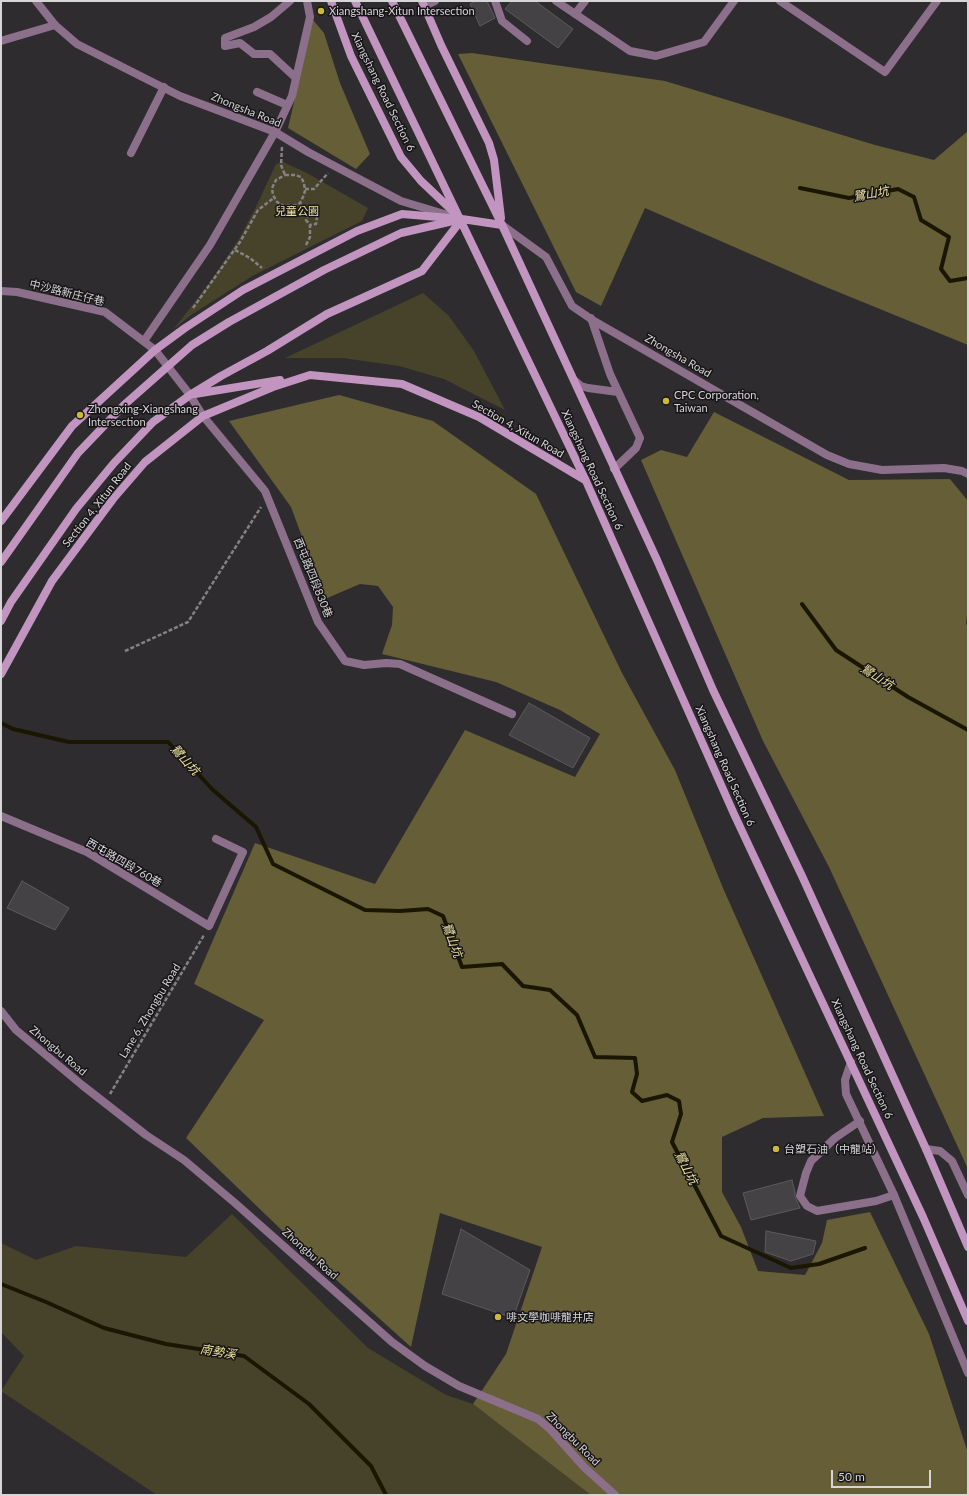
<!DOCTYPE html>
<meta charset="utf-8">
<style>
body{margin:0}
#map{position:relative;width:969px;height:1496px;overflow:hidden;background:#2e2c2e;font-family:Lato,sans-serif}
canvas{display:block}
.frame{position:absolute;inset:0;border:2px solid #d7d5d7;pointer-events:none}
.scale{position:absolute;left:831px;top:1470px;width:100px;height:18px;box-sizing:border-box;border:2px solid #d7d5d7;border-top:0;padding-left:5px;font-size:12px;line-height:14px;white-space:nowrap;color:#d7d5d7;-webkit-text-stroke:3px #161416;paint-order:stroke}
</style>
<div id="map">
<canvas width="969" height="1496"></canvas>
<div class="frame"></div>
<div class="scale">50 m</div>
</div>
<script>
const context = document.querySelector('canvas').getContext('2d');
context.lineJoin = 'round';
function fillPath(path, color) { context.fillStyle = color; context.fill(path, 'evenodd'); }
const shape = rows => new Path2D(rows.map(r => 'M' + r).join(''));
function strokePath(path, color, width, dash) { context.strokeStyle = color; context.lineWidth = width; context.lineCap = dash ? 'butt' : 'round'; context.setLineDash(dash || []); context.stroke(path); }
function label(font, color, halo, rows, align = 'center') {
  context.font = font + ' Lato,"Noto Sans TC",sans-serif'; context.lineWidth = 3; context.setLineDash([]); context.textBaseline = 'middle'; context.strokeStyle = halo; context.fillStyle = color; for (const [text, x, y, turn = 0] of rows) {
    context.save(); context.translate(x, y); context.rotate((+turn || 0) * Math.PI / 180); context.textAlign = isNaN(turn) ? turn : align; if (halo) context.strokeText(text, 0, 0); context.fillText(text, 0, 0); context.restore();
  }
}
fillPath(shape([
 [283,162,307,173,368,208,362,221,254,275,191,315,173,330,208,285,239,239,255,209,276,164],
 [423,293,449,316,474,351,505,410,444,379,399,366,343,358,285,358],
 [232,1214,368,1348,446,1395,473,1404,592,1495,157,1495,1,1391,24,1356,1,1332,1,1243,36,1260,76,1246,186,1257]
]), '#47432a');
fillPath(shape([
 [313,20,324,33,340,83,370,154,356,169,288,128],
 [472,53,665,81,875,145,934,160,968,131,968,345,821,285,645,208,601,306,576,292,458,54],
 [339,395,433,421,536,494,622,673,675,770,723,888,824,1116,763,1118,722,1137,722,1192,741,1227,758,1271,805,1275,822,1243,827,1220,870,1212,929,1334,968,1453,968,1495,591,1495,473,1404,506,1354,542,1247,440,1213,411,1347,292,1240,186,1138,264,1020,194,984,255,843,375,884,465,730,575,777,600,734,560,710,496,682,382,654,392,625,393,607,378,586,360,584,325,599,291,507,229,421],
 [714,412,849,480,950,479,968,501,968,606,966,624,968,626,968,1169,829,867,763,741,641,460,661,450,687,457]
]), '#655e37');
strokePath(shape([
 [800,188,849,198,898,189,914,197,921,220,949,237,941,269,950,281,968,278],
 [802,604,836,650,908,697,968,730],
 [1,723,13,729,69,742,168,742,213,790,256,827,273,864,365,910,400,911,428,909,443,916,462,967,502,964,523,986,550,990,577,1015,595,1057,635,1058,637,1074,632,1092,642,1101,667,1095,679,1101,681,1114,672,1142,721,1236,791,1268,819,1264,865,1248],
 [1,1284,46,1302,104,1328,166,1344,244,1356,309,1404,371,1466,386,1495]
]), '#1b1600', 4);
const building = shape([
 [476,1,487,1,495,18,480,26,470,4,476,1],
 [512,1,535,1,573,29,558,48,505,9,512,1],
 [529,703,590,738,573,768,509,735,529,703],
 [22,881,69,908,55,930,7,908,22,881],
 [792,1180,795,1192,795,1197,800,1208,751,1220,743,1193,792,1180],
 [461,1229,530,1270,513,1318,442,1294,461,1229],
 [766,1231,816,1241,813,1254,791,1261,765,1252,766,1231]
]);
fillPath(building, '#454245');
strokePath(building, '#5d5a5c', 1);
strokePath(shape([
 [282,147,281,165,285,175],
 [285,175,295,175,301,177,304,183,305,191,303,197,300,203,296,205,284,206,277,202,273,195,272,188,276,180,285,175],
 [305,189,314,189,328,173],
 [300,203,308,216],
 [306,245,310,237,310,225,306,220,308,216,315,214,317,217,316,224,310,225],
 [235,250,250,258,262,268],
 [193,308,240,242,258,210,275,197],
 [125,651,188,622,261,507],
 [110,1094,204,935]
]), '#848284', 2.5, [4, 2]);
strokePath(shape([
 [290,1,271,17,254,27,225,38,225,46,240,43,254,54,270,54,296,78],
 [495,1,502,21,527,41],
 [556,1,630,51,656,56,704,42,734,1],
 [780,1,885,72,937,1],
 [424,6,435,1],
 [575,14,585,1],
 [1,41,55,25],
 [257,92,287,105],
 [131,153,164,87],
 [1,291,17,292,105,312,155,350,190,395,203,416,265,491,318,622,345,661,364,665,386,663,400,664,512,714],
 [591,318,610,374,640,438,636,448,614,469],
 [144,341,210,245,275,132,292,96,310,17,307,1],
 [574,380,581,386,588,388,618,392],
 [1,816,87,852,209,926,243,852,216,839],
 [860,1121,835,1138,811,1161,806,1173,800,1196,807,1206,817,1211,876,1201,894,1195]
]), '#8c708b', 8);
strokePath(shape([
 [36,1,55,25,77,44,180,96,275,132,308,152,401,201,451,216],
 [502,225,546,257,572,306,594,321,827,455,849,464,882,470,944,468,962,471,968,474],
 [1,1011,16,1030,82,1085,146,1135,184,1160,235,1203,392,1342,425,1366,459,1386,538,1419,551,1430,584,1467,615,1495],
 [851,1062,845,1080,846,1094,894,1195,968,1373],
 [926,1149,940,1151,952,1161,968,1195]
]), '#8c708b', 8);
strokePath(shape([
 [331,1,351,56,401,157,421,181,457,215],
 [355,1,586,481,734,814,923,1217,968,1321],
 [392,1,502,225,657,560,713,690,802,876,926,1149,968,1247],
 [422,1,441,45,489,143,494,160,501,218],
 [195,394,280,380],
 [1,521,72,426,155,350,185,328,243,290,357,231,402,214,462,219,502,225],
 [1,562,78,453,124,405,192,345,229,322,324,270,401,233,453,221],
 [1,621,11,602,76,509,114,463,153,422,190,395,221,376,267,351,327,314,422,271,462,219],
 [1,674,52,581,113,499,145,462,203,416,273,387,310,375,402,384,479,417,585,480]
]), '#c295c0', 8);
for (const [x, y, r, color] of [
 [321,11,4,"#cdb938"],
 [666,401,4,"#cdb938"],
 [80,415,4,"#cdb938"],
 [776,1149,4,"#cdb938"],
 [498,1317,4,"#cdb938"]
]) { const dot = new Path2D(); dot.arc(x, y, r, 0, 2 * Math.PI); context.fillStyle = color; context.fill(dot); strokePath(dot, '#161416', 1.5); }
label('11px', '#d7d5d7', '#161416', [
 ["Xiangshang-Xitun Intersection",329,11],
 ["CPC Corporation,",674,395],
 ["Taiwan",674,408],
 ["Zhongxing-Xiangshang",88,409],
 ["Intersection",88,422],
 ["台塑石油（中龍站）",784,1149],
 ["啡文學咖啡龍井店",506,1317]
], 'left');
label('11px', '#d7d5d7', '#161416', [
 ["Xiangshang Road Section 6",383,92,64],
 ["Zhongsha Road",246,110,22],
 ["中沙路新庄仔巷",67,293,14],
 ["Zhongsha Road",678,356,30],
 ["Section 4, Xitun Road",518,429,30],
 ["Xiangshang Road Section 6",592,470,65],
 ["Section 4, Xitun Road",97,505,-52],
 ["西屯路四段830巷",313,578,68],
 ["Xiangshang Road Section 6",725,766,66],
 ["西屯路四段760巷",124,863,30],
 ["Lane 6, Zhongbu Road",150,1011,-59],
 ["Zhongbu Road",58,1051,40],
 ["Xiangshang Road Section 6",862,1059,65],
 ["Zhongbu Road",310,1254,42],
 ["Zhongbu Road",573,1439,45]
]);
label('11px', '#ede29d', '#161416', [
 ["兒童公園",297,211]
]);
label('italic 12px', '#ede19d', '#161416', [
 ["鷺山坑",871,194,-10],
 ["鷺山坑",877,677,33],
 ["鷺山坑",185,760,48],
 ["鷺山坑",452,940,70],
 ["鷺山坑",686,1168,63],
 ["南勢溪",218,1352,9]
]);
</script>
